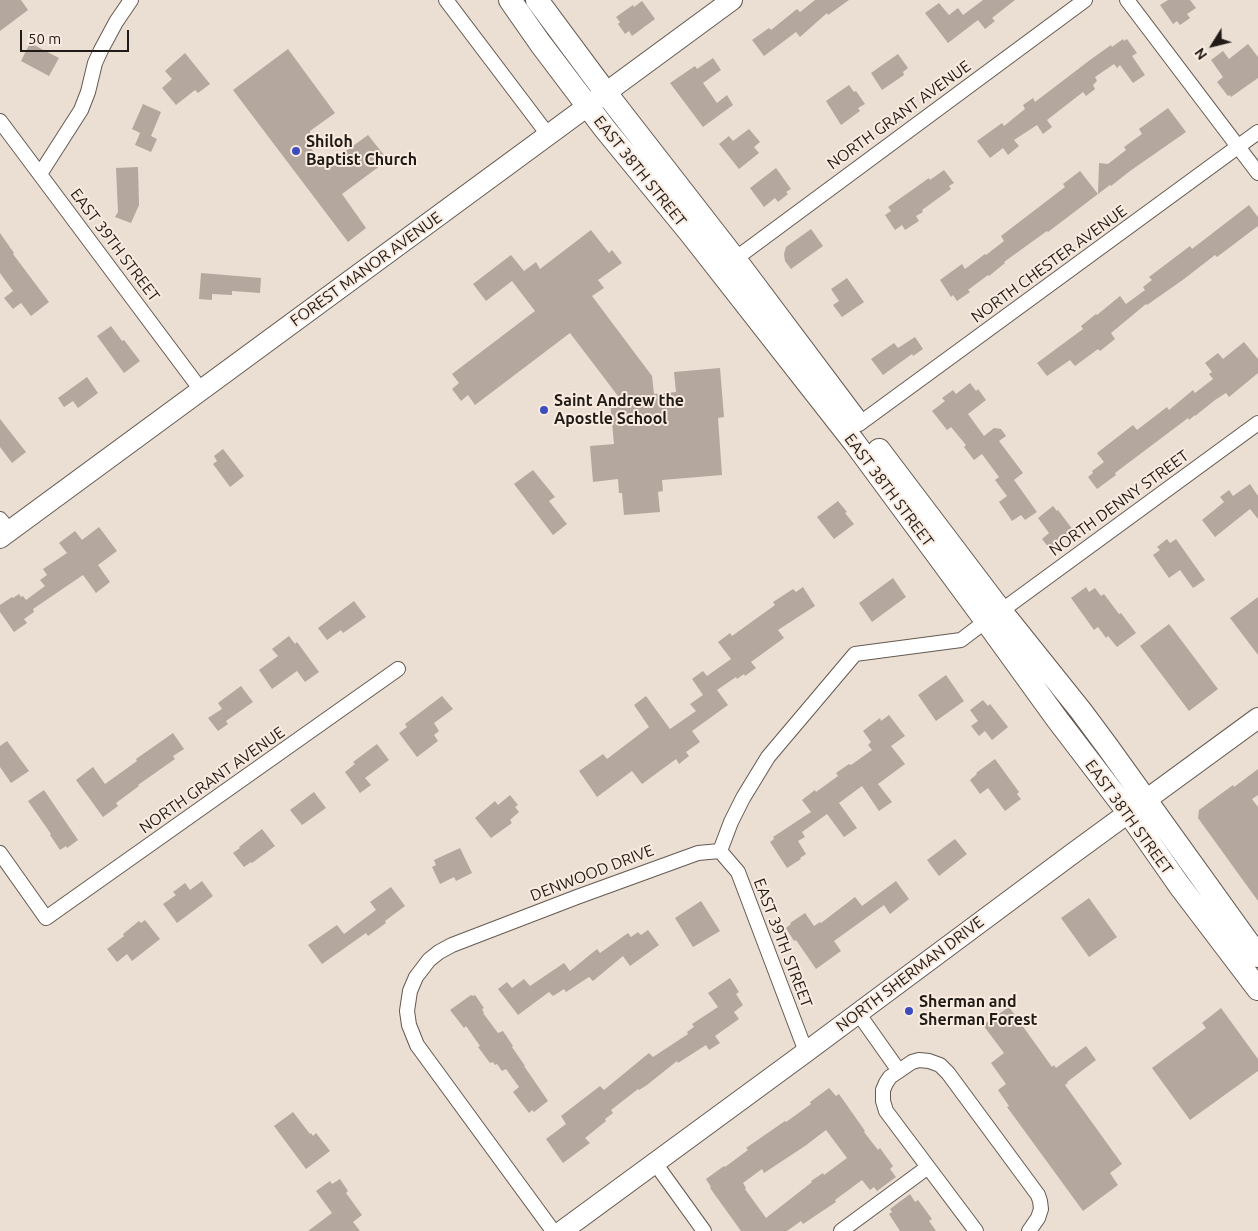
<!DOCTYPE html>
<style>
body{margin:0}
#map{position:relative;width:1258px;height:1231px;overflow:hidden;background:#ebded3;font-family:Ubuntu,sans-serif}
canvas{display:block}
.north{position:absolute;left:1188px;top:20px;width:50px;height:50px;-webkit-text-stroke:4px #f9ebe0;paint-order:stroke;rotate:234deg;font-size:14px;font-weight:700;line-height:20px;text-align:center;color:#201b17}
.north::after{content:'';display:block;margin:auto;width:18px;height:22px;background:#201b17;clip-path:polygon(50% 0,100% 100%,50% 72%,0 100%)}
.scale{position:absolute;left:20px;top:30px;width:109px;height:22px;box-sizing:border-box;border:2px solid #201b17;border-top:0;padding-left:6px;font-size:15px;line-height:18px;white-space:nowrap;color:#201b17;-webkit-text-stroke:4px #f9ebe0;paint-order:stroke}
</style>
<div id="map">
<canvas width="1258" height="1231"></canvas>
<div class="north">N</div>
<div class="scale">50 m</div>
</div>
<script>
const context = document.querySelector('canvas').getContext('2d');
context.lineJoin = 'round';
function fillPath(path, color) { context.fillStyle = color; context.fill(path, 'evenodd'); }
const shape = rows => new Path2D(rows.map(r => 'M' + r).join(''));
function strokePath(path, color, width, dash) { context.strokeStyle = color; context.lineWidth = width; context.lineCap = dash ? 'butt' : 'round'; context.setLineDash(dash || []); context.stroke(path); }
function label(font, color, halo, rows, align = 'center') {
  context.font = font + ' Ubuntu,sans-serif'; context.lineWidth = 4; context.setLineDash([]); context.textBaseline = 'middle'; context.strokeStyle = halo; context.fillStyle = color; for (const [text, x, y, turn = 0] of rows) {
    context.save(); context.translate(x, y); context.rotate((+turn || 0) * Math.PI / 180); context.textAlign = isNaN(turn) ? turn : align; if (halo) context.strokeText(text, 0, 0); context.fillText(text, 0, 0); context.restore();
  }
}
fillPath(shape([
 [0,0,21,0,28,10,0,31],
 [815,0,849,0,828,15,827,13,800,37,796,32,764,56,752,40,769,28,771,30,797,9,800,12],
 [983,0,1015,0,992,18,995,21,985,29,978,20,948,43,925,13,939,3,949,15,958,8,963,15],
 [1168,0,1190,0,1196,8,1187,14,1190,18,1180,25,1177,21,1173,24,1160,5],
 [642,1,655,19,632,36,629,31,625,34,618,24,620,22,616,17,633,5,634,7],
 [1123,39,1124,41,1127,39,1137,53,1132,56,1145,75,1133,83,1120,65,1117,68,1114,64,1095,77,1097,81,1093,85,1095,89,1086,96,1083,92,1047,120,1052,127,1043,134,1037,125,1014,140,1019,146,1008,155,1003,148,990,158,977,141,1002,123,1004,126,1025,109,1023,105,1033,98,1035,102,1090,60,1111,45,1112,47],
 [30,43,59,58,49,76,21,61],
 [1248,44,1258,57,1258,78,1231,97,1230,95,1228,96,1217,82,1223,77,1211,60,1223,51,1229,59],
 [288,49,335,113,310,131,309,145,317,157,335,159,368,135,388,160,342,194,366,228,348,242,233,90],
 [185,53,210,84,198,93,195,90,176,105,162,88,172,79,165,71],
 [898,54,908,68,903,72,904,75,882,90,871,73],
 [713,58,721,70,703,83,717,103,727,95,733,105,703,127,670,83,695,66,697,69],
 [849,85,854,92,856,91,865,104,858,108,860,111,841,125,826,101],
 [143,104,161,112,151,136,157,139,151,152,135,145,140,133,132,129],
 [1168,108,1186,132,1130,171,1111,186,1110,185,1098,194,1099,163,1108,164,1126,150,1124,147,1142,134,1139,129],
 [749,129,760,142,754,147,759,153,739,169,719,144,729,136,733,141],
 [138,167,139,205,131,223,115,217,118,212,116,168],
 [776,168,791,189,786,192,788,194,778,202,775,198,764,207,750,188],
 [944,170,954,183,949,186,951,189,922,210,923,212,916,216,919,221,905,230,902,225,895,230,885,215,891,211,888,207,929,178,930,180],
 [1080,171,1098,194,1048,232,1047,231,1004,262,1005,263,989,276,988,275,968,290,970,292,957,301,953,295,951,297,940,280,962,264,965,269,985,254,986,255,1004,241,1001,236,1065,187,1063,184],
 [1249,205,1258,217,1258,226,1217,257,1215,255,1184,279,1147,305,1146,304,1111,333,1115,339,1100,351,1098,349,1075,366,1070,360,1047,376,1037,363,1083,329,1081,326,1096,314,1097,315,1120,296,1126,304,1145,290,1143,287,1152,280,1149,277,1190,246,1192,249],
 [811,229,823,246,791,269,785,261,784,254,786,247],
 [591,230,609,253,612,250,622,263,598,280,604,288,592,296,652,376,654,394,676,392,674,372,720,368,724,417,718,418,722,475,662,480,663,491,658,492,660,512,624,515,622,493,619,493,618,479,593,482,590,446,614,444,610,401,621,400,570,333,475,405,468,395,461,401,452,389,459,383,452,374,535,311,512,281,486,301,473,284,511,255,524,271,536,262,540,269],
 [0,233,14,253,13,254,49,302,31,316,21,303,13,309,4,298,13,291,0,273],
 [201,273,261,278,260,293,232,291,232,295,212,294,212,300,199,299],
 [847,278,864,302,842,317,833,305,839,301,831,289],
 [111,326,122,341,124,340,140,361,124,373,97,336],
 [915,337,923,349,913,356,912,354,883,375,871,359,894,343,898,348],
 [1244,342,1258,359,1258,373,1229,397,1226,393,1215,400,1195,416,1195,415,1189,420,1188,418,1115,473,1116,475,1097,489,1088,477,1093,473,1092,471,1104,462,1097,453,1133,425,1137,430,1167,407,1169,410,1193,390,1195,393,1213,379,1209,374,1212,372,1205,363,1218,353,1223,359],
 [87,377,98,393,78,408,73,401,64,407,58,398],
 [970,383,976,391,978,389,986,400,968,414,984,436,994,428,1001,429,1006,436,999,441,1023,473,1014,480,1037,512,1025,520,1021,515,1012,521,999,502,1007,496,995,480,999,477,982,454,974,460,964,447,966,445,951,427,947,430,932,411,945,401,942,398,953,390,956,394],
 [0,419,26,452,12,463,0,447],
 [223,449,244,476,230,487,213,464,217,461,214,456],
 [533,470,555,497,549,501,567,524,553,535,514,484],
 [1250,484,1258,496,1258,519,1250,509,1215,537,1202,520,1224,502,1220,497,1229,490,1233,496],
 [838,501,847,512,845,513,854,524,834,539,817,517],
 [1053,506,1057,511,1058,510,1073,530,1049,548,1042,539,1049,533,1038,518],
 [99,527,117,551,98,565,110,582,96,593,83,575,33,609,34,612,24,619,27,623,14,632,0,612,0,605,12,597,13,598,19,594,21,597,23,596,26,600,45,586,40,580,47,575,43,569,67,553,59,543,75,531,82,540],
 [1167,539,1170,543,1176,539,1205,580,1193,588,1180,570,1169,578,1153,555,1160,550,1157,547],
 [893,578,906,597,872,622,859,603],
 [803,587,815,606,778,630,784,638,751,662,756,668,745,676,744,674,737,679,736,677,717,690,728,705,692,731,700,742,686,752,689,756,679,764,676,759,642,784,632,771,597,797,579,771,603,754,607,759,649,727,634,705,646,696,670,729,696,711,690,704,703,695,692,679,703,671,707,676,731,659,718,642,730,633,732,636,775,605,773,602,793,589,796,592],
 [1086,587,1089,592,1095,588,1101,596,1104,594,1119,614,1121,613,1136,633,1117,647,1108,636,1106,638,1098,627,1094,630,1071,598],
 [1258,597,1258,655,1230,618],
 [354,601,366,617,343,633,341,630,327,640,318,628],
 [1169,624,1218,689,1189,711,1140,646],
 [289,636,295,644,297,642,319,672,305,682,297,671,272,689,259,670,278,656,272,649],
 [946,675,964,701,936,721,918,695],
 [241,686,253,702,226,721,228,724,218,731,208,718,222,709,218,703],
 [442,696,453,709,434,723,439,731,434,735,438,741,417,757,399,733,407,727,405,724],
 [983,700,988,706,990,704,1008,727,992,740,985,731,979,736,971,726,978,721,970,710],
 [889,715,905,736,891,746,905,764,878,784,892,802,879,811,862,786,839,803,857,828,844,837,827,814,802,832,805,837,798,841,806,854,800,858,801,859,787,868,770,842,774,839,773,837,811,812,802,800,815,790,816,792,838,776,836,773,849,764,851,765,872,750,868,745,871,742,863,731,880,718,881,721],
 [173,733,184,749,173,756,175,759,138,785,139,786,116,803,118,806,103,817,76,780,93,767,105,784,137,761,136,759],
 [7,741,29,771,11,783,0,767,0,746],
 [377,744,389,760,365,778,371,785,360,793,345,772,355,764,353,762],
 [995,759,1019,792,1017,794,1021,799,1005,811,988,788,980,794,970,780,977,774,976,773],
 [1258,769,1258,795,1252,799,1258,807,1258,901,1198,818,1199,810,1233,785,1234,787],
 [44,790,78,840,67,848,66,846,60,850,50,835,51,834,28,801],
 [314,792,326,808,302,825,290,810],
 [510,795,518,805,515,807,519,812,510,820,512,823,491,838,475,818,495,801,498,805],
 [262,829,275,846,252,863,251,862,244,867,233,853,240,848,239,847],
 [955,839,967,854,939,876,927,860],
 [460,848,472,873,456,881,454,877,440,884,432,867,436,865,434,860],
 [202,881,213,896,177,923,163,904,176,895,173,892,185,883,190,890],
 [896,881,909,899,890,914,884,905,834,941,841,951,816,969,796,940,794,941,786,928,791,924,790,923,805,913,814,926,820,922,821,923,855,897,862,906],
 [391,887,405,906,385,921,386,923,368,936,366,933,322,964,308,945,337,925,344,934,376,910,370,902],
 [1089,898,1117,937,1089,957,1061,918],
 [701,901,720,931,693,947,675,918],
 [145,920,160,939,132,961,127,954,117,962,107,949,124,936,123,934,139,921,141,923],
 [648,930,659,945,630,966,623,956,593,981,589,977,566,992,564,989,553,996,549,992,518,1015,498,989,507,982,512,988,524,979,530,986,564,963,570,971,597,949,600,953,628,933,631,937,638,932,641,935],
 [730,978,739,992,736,994,743,1005,734,1012,739,1019,715,1036,720,1043,709,1050,706,1045,678,1063,677,1061,647,1085,639,1090,638,1089,611,1110,613,1113,605,1119,606,1121,585,1138,590,1143,563,1163,546,1139,566,1124,561,1116,600,1086,604,1090,649,1053,653,1057,688,1034,687,1032,694,1027,692,1024,718,1007,708,993],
 [471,995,473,996,475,995,484,1008,482,1009,484,1013,483,1013,498,1033,503,1031,513,1046,512,1047,525,1066,524,1066,548,1101,534,1112,532,1110,529,1113,513,1092,519,1087,506,1069,502,1071,497,1064,495,1065,493,1062,490,1063,478,1047,480,1046,466,1026,464,1028,450,1010],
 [1009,1007,1052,1067,1054,1065,1056,1068,1086,1046,1096,1060,1067,1082,1068,1083,1065,1085,1122,1164,1110,1173,1118,1185,1083,1211,1007,1107,1009,1106,998,1090,1006,1084,991,1063,1004,1053,983,1025],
 [1221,1008,1258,1059,1258,1071,1190,1120,1152,1068,1206,1028,1202,1023],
 [829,1088,836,1096,839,1094,865,1131,864,1132,878,1150,880,1148,893,1166,890,1169,896,1177,877,1191,874,1187,870,1190,862,1180,835,1200,836,1202,803,1224,801,1221,787,1231,741,1231,710,1188,711,1187,706,1179,724,1166,725,1167,748,1150,746,1148,785,1121,786,1122,811,1104,810,1102],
 [826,1130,847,1158,824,1175,823,1173,811,1181,812,1182,766,1218,745,1189,746,1188,743,1183,762,1169,764,1173,805,1146],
 [293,1112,310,1134,311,1133,313,1136,316,1133,330,1151,306,1169,274,1126],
 [340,1179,348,1191,346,1193,362,1215,353,1222,360,1231,308,1231,332,1213,316,1191,330,1181,332,1184],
 [910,1194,915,1202,918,1200,932,1219,929,1221,936,1231,900,1231,889,1214,892,1212,890,1209]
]), '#b4a79d');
const street = shape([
 [446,0,549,136],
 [1127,0,1258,173],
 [0,121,201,390],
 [40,174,81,110,88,92,95,63,101,50,116,22,131,0],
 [735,259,1085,0],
 [859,424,1258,132],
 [0,519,10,531],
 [1001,611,1258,423],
 [720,851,731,822,743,798,768,757,855,654,961,640,986,621],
 [720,851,738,872,806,1052],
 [0,853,46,918,398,669],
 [858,1013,899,1071],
 [655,1163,704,1231],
 [553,1231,417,1045,409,1025,407,1011,410,991,416,977,429,960,439,952,452,945,577,897,698,853,720,851],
 [841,1231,928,1167],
 [976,1231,886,1111,883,1101,883,1090,886,1083,890,1077,912,1062,919,1060,929,1061,940,1065,948,1073,1038,1195,1040,1201,1041,1209,1038,1218,1029,1231]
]);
const secondary = shape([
 [0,538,732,0],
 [562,1231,806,1052,1072,854,1258,718]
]);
const primary = shape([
 [510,0,540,43,605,129,691,234,854,442,986,621,1057,719,1128,812,1179,885,1258,989],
 [537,0,606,93,735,259,855,419],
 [879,450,1001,611,1081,711,1107,746,1258,956]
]);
strokePath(street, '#655a51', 16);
strokePath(secondary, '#655a51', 22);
strokePath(primary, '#655a51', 24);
strokePath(street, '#fff', 14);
strokePath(secondary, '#fff', 20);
strokePath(primary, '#fff', 22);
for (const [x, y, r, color] of [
 [296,151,5,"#3b4cbf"],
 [544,410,5,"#3b4cbf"],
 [909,1011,5,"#3b4cbf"]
]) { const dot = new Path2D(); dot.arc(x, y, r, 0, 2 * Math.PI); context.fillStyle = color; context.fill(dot); strokePath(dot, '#f9ebe0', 2); }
label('16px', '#201b17', '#f9ebe0', [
 ["NORTH GRANT AVENUE",899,115,-36],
 ["EAST 38TH STREET",640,171,51],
 ["EAST 39TH STREET",115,245,53],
 ["NORTH CHESTER AVENUE",1049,264,-36],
 ["FOREST MANOR AVENUE",366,269,-36],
 ["EAST 38TH STREET",889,490,53],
 ["NORTH DENNY STREET",1119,503,-36],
 ["NORTH GRANT AVENUE",212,780,-35],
 ["EAST 38TH STREET",1129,817,54],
 ["DENWOOD DRIVE",592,873,-21],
 ["EAST 39TH STREET",783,943,69],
 ["NORTH SHERMAN DRIVE",910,974,-37]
]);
label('bold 16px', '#201b17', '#f9ebe0', [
 ["Shiloh",306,142],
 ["Baptist Church",306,160],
 ["Saint Andrew the",554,401],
 ["Apostle School",554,419],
 ["Sherman and",919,1002],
 ["Sherman Forest",919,1020]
], 'left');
</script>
